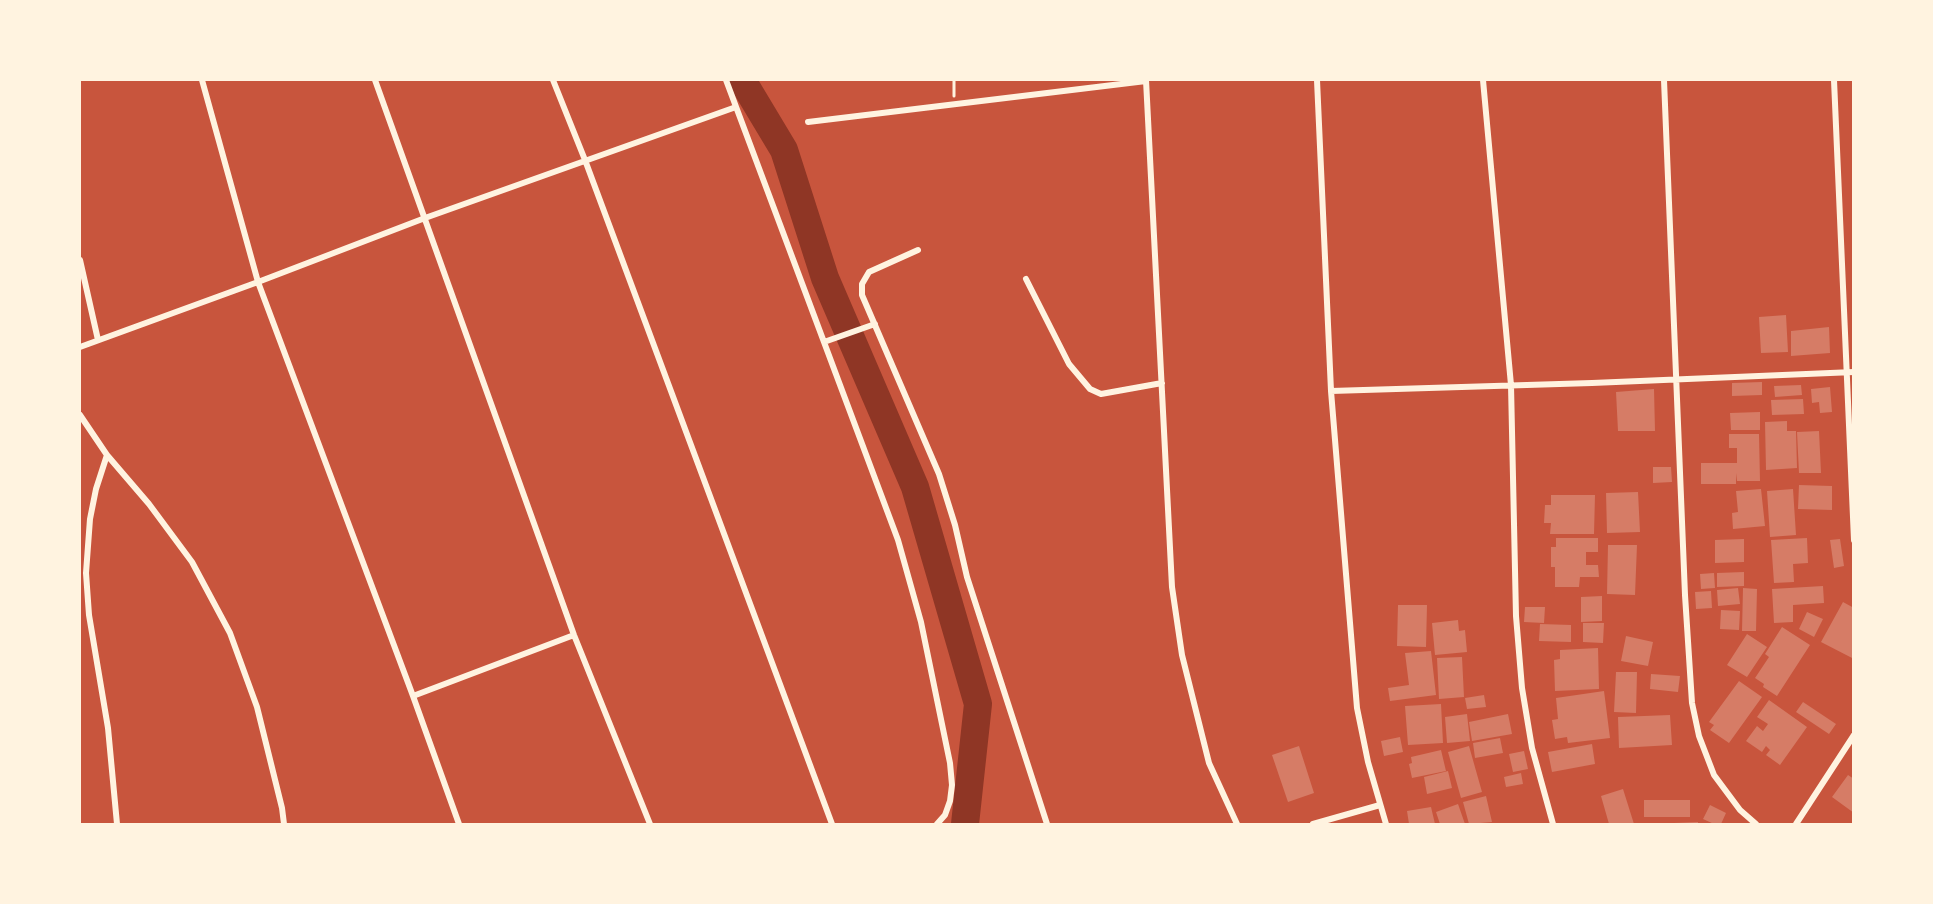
<!DOCTYPE html>
<style>
body{margin:0}
#map{position:relative;width:1933px;height:904px;overflow:hidden;background:#c8553d;font-family:"Nunito Sans",sans-serif}
canvas{display:block}
.frame{position:absolute;inset:0;border:81px solid #fff3e0;pointer-events:none}
</style>
<div id="map">
<canvas width="1933" height="904"></canvas>
<div class="frame"></div>
</div>
<script>
const context = document.querySelector('canvas').getContext('2d');
context.lineJoin = 'round';
const shape = rows => new Path2D(rows.map(r => 'M' + r).join(''));
function strokePath(path, color, width, dash) { context.strokeStyle = color; context.lineWidth = width; context.lineCap = dash ? 'butt' : 'round'; context.setLineDash(dash || []); context.stroke(path); }
function fillPath(path, color) { context.fillStyle = color; context.fill(path, 'evenodd'); }
strokePath(shape([
 [742,80,784,150,825,278,915,487,978,704,965,824]
]), '#8f3625', 28);
fillPath(shape([
 [1786,315,1788,352,1761,353,1759,317],
 [1829,327,1830,353,1791,356,1791,331],
 [1762,382,1762,395,1732,396,1732,383],
 [1801,385,1802,395,1775,397,1774,386],
 [1830,387,1832,412,1820,413,1819,402,1812,403,1811,389],
 [1654,389,1655,431,1618,431,1616,392],
 [1803,399,1804,414,1772,415,1771,400],
 [1760,412,1760,430,1731,430,1730,413],
 [1787,421,1787,431,1796,431,1797,468,1766,470,1765,422],
 [1819,431,1821,473,1799,473,1797,432],
 [1729,434,1759,434,1760,481,1737,481,1736,473,1736,484,1701,484,1701,463,1737,463,1737,448,1729,448],
 [1653,467,1671,467,1672,482,1653,483],
 [1799,485,1832,486,1832,510,1798,509],
 [1761,489,1765,526,1733,529,1732,513,1738,512,1736,491],
 [1793,489,1796,535,1770,537,1767,491],
 [1638,492,1640,532,1607,533,1606,493],
 [1551,495,1595,495,1594,534,1550,534,1551,523,1544,523,1545,505,1551,505],
 [1556,538,1598,538,1598,552,1586,552,1586,565,1598,565,1599,577,1580,577,1579,587,1555,587,1555,567,1551,567,1551,547,1556,547],
 [1807,538,1808,563,1793,564,1794,582,1774,583,1771,540],
 [1744,539,1744,562,1715,563,1715,540],
 [1840,539,1844,566,1834,568,1830,540],
 [1608,545,1637,545,1635,595,1607,594],
 [1744,572,1744,586,1717,587,1717,573],
 [1714,573,1715,588,1701,589,1700,574],
 [1823,586,1824,603,1793,605,1793,622,1774,623,1772,589],
 [1738,588,1740,604,1718,606,1717,590],
 [1743,588,1757,589,1756,631,1742,631],
 [1711,591,1712,608,1696,609,1695,592],
 [1602,596,1602,621,1581,622,1581,597],
 [1843,602,1854,608,1854,659,1821,642],
 [1398,605,1427,605,1426,647,1397,646],
 [1525,607,1545,607,1544,623,1524,622],
 [1721,610,1740,611,1739,630,1720,629],
 [1807,612,1823,619,1814,637,1799,629],
 [1458,620,1459,631,1465,630,1467,652,1435,655,1432,623],
 [1583,623,1604,623,1603,643,1583,642],
 [1540,624,1571,625,1571,642,1539,641],
 [1782,627,1810,645,1777,696,1763,687,1764,684,1755,678,1769,657,1765,654],
 [1747,634,1767,647,1747,677,1727,665],
 [1626,636,1653,642,1648,666,1621,661],
 [1598,648,1599,689,1555,691,1554,660,1560,659,1560,650],
 [1431,651,1436,695,1390,701,1388,688,1409,685,1405,653],
 [1462,657,1464,697,1439,699,1437,658],
 [1616,672,1637,672,1636,713,1614,712],
 [1651,674,1680,676,1678,692,1650,689],
 [1739,681,1762,697,1729,743,1710,730,1714,725,1709,722],
 [1604,691,1610,738,1568,743,1567,737,1555,739,1552,720,1558,719,1556,698],
 [1484,695,1486,707,1467,709,1465,698],
 [1769,700,1807,727,1780,765,1766,755,1770,750,1766,746,1762,752,1746,741,1757,726,1763,731,1768,724,1757,717],
 [1803,702,1836,724,1829,734,1796,712],
 [1441,704,1443,743,1408,745,1405,706],
 [1467,714,1470,741,1447,743,1445,717],
 [1508,714,1512,734,1472,741,1469,722],
 [1670,715,1672,745,1619,748,1618,717],
 [1400,737,1403,752,1384,756,1381,741],
 [1500,738,1503,753,1475,758,1473,743],
 [1592,744,1595,764,1552,772,1548,752],
 [1299,746,1314,793,1288,802,1272,755],
 [1469,746,1482,792,1461,798,1448,752],
 [1441,750,1446,771,1412,778,1409,764,1412,763,1411,757],
 [1524,751,1528,769,1513,772,1509,754],
 [1448,771,1452,788,1427,794,1424,777],
 [1521,773,1523,784,1506,787,1504,777],
 [1848,775,1854,779,1854,813,1832,797],
 [1623,789,1634,824,1609,824,1601,796],
 [1486,796,1492,822,1469,824,1463,802],
 [1644,800,1690,800,1690,817,1644,817],
 [1458,804,1465,824,1440,824,1436,812],
 [1710,805,1726,813,1721,824,1714,824,1703,819],
 [1431,807,1435,824,1409,824,1407,811],
 [1698,822,1698,824,1674,824,1674,823]
]), '#d67c66');
strokePath(shape([
 [954,96,954,80]
]), '#fff3e0', 3);
strokePath(shape([
 [202,80,258,282,413,696,459,824],
 [375,80,574,635,650,824],
 [553,80,585,160,832,824],
 [726,80,898,540,921,622,950,763,952,785,950,801,945,815,937,824],
 [1146,80,1172,587,1182,655,1209,763,1237,824],
 [1317,80,1331,391,1357,708,1368,762,1386,824],
 [1483,80,1511,385,1516,616,1522,688,1532,748,1553,824],
 [1664,80,1685,595,1692,703,1699,736,1714,775,1740,810,1756,824],
 [1834,80,1854,540],
 [808,122,1146,81],
 [918,250,869,272,862,284,862,295,939,474,955,525,967,577,1047,824],
 [80,260,98,340],
 [1026,279,1069,364,1090,389,1101,394,1162,383],
 [824,342,875,324],
 [80,347,258,282,425,218,736,107],
 [1331,391,1592,383,1854,372],
 [80,415,107,455,149,504,192,562,230,633,257,707,282,808,284,824],
 [107,455,96,489,90,519,86,573,89,615,108,728,117,824],
 [413,696,574,635],
 [1313,824,1380,805],
 [1796,824,1854,735]
]), '#fff3e0', 6);
</script>
